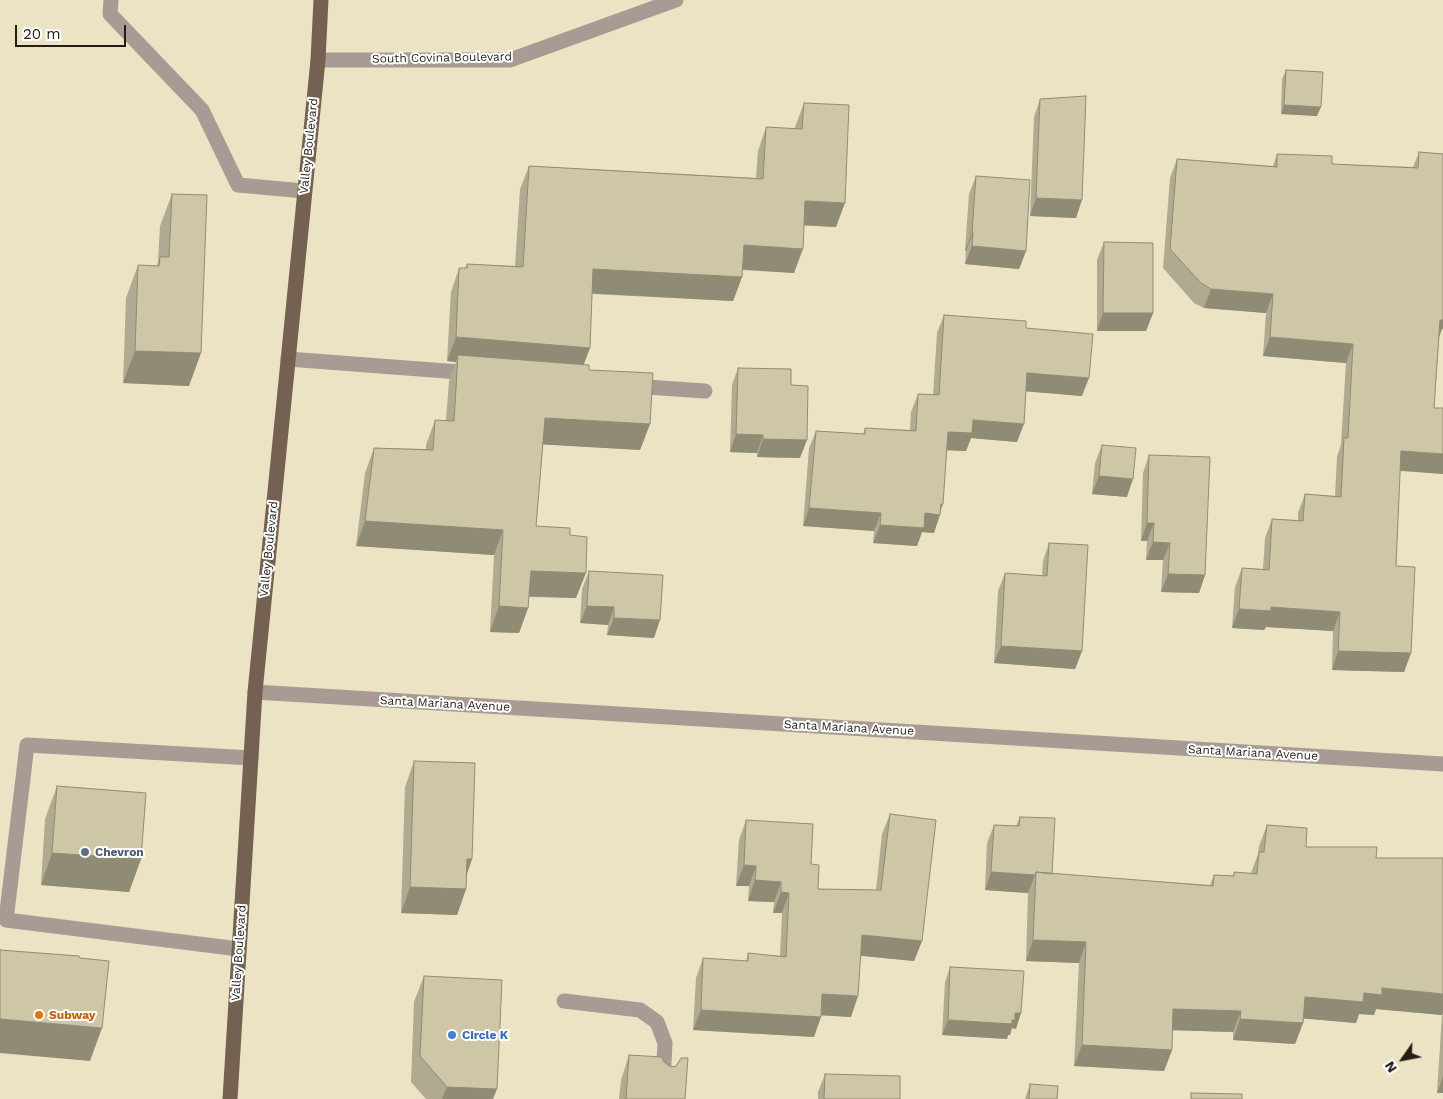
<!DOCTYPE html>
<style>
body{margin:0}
#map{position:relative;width:1443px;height:1099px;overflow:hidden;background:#ebe3c4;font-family:"Work Sans",sans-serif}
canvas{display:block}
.north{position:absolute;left:1378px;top:1034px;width:50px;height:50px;-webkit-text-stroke:4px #fff;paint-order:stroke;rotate:237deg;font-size:14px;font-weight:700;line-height:20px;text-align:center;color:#211e13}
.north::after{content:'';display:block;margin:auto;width:18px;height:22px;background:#211e13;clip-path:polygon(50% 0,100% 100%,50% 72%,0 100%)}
.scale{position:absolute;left:15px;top:25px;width:111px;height:22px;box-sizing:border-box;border:2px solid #211e13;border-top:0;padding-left:6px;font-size:15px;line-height:18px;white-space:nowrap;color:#211e13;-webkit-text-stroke:4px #fff;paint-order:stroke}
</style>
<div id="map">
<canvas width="1443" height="1099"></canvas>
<div class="north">N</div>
<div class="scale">20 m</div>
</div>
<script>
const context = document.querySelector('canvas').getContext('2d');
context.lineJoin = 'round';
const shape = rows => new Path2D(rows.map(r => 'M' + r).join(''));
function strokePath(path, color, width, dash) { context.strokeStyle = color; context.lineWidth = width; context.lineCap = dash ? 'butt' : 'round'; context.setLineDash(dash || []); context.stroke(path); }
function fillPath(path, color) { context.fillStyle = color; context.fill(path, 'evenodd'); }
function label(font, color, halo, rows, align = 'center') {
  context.font = font + ' "Work Sans",sans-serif'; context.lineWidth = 4; context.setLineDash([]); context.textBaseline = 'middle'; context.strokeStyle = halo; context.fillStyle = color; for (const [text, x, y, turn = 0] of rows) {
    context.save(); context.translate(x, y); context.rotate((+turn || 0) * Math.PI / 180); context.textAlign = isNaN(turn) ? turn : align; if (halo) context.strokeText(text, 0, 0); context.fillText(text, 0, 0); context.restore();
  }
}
strokePath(shape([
 [111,0,110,14,202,110,238,185,304,191],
 [318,60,510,60,676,0],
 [288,359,472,373],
 [632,386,705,391],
 [255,692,1443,764],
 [239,949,6,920,27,745,251,758],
 [564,1001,640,1010,657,1022,665,1043,663,1082]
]), '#a89b93', 15);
strokePath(shape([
 [230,1099,255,692,318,60,321,0]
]), '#756152', 15);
fillPath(shape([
 [1286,70,1317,116,1281,114,1282,79],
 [1040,99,1076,218,1030,216,1034,117],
 [804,103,836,227,804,225,794,273,742,270,742,277,733,301,592,294,583,365,650,424,640,450,543,444,536,526,570,535,576,598,529,597,528,608,519,633,490,632,494,555,356,546,365,473,374,448,426,449,426,445,435,420,446,420,449,381,456,362,447,361,451,292,459,268,465,268,467,264,515,266,520,189,529,166,756,178,758,151,766,127,795,129,795,127],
 [1419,152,1443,154,1443,329,1442,329,1439,338,1434,408,1443,408,1443,474,1400,471,1396,566,1411,653,1404,672,1332,670,1333,631,1266,627,1264,630,1232,628,1235,587,1242,568,1263,569,1265,538,1272,519,1298,520,1298,513,1305,494,1335,496,1337,457,1341,444,1346,363,1263,356,1266,313,1204,308,1194,303,1163,268,1170,178,1177,159,1273,166,1277,154,1332,164,1413,167],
 [976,176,1026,251,1019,269,965,264,966,251,965,251,969,194],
 [172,194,189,386,123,383,126,298,138,265,157,266,158,261,160,226],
 [1104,242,1153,313,1146,331,1097,331,1097,260],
 [944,315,1026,328,1082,396,1026,391,1017,442,971,438,966,451,947,450,940,511,934,533,922,532,917,546,873,543,874,531,803,526,809,448,816,431,863,434,865,428,910,430,911,412,918,394,933,395,937,333],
 [738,368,791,385,800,458,757,457,757,453,730,452,732,385],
 [1102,445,1127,497,1092,494,1095,463],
 [1149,455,1205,575,1199,593,1161,592,1163,560,1146,560,1147,541,1141,541,1143,473],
 [1049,543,1082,651,1075,669,994,663,998,591,1005,573,1042,576,1043,561],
 [589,571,654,638,607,635,608,625,580,623,582,589],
 [414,761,472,859,467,874,466,889,457,915,401,913,405,787],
 [57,786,141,859,129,892,41,885,45,819],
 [890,814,922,941,914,961,861,956,851,1017,821,1015,814,1037,693,1030,696,978,703,958,746,961,748,953,780,956,782,913,773,913,774,902,748,901,749,886,736,886,739,840,746,820,811,864,818,889,876,890,882,834],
 [1020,817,1052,874,1210,885,1214,875,1233,876,1234,872,1251,873,1258,854,1259,846,1267,825,1306,847,1376,858,1443,858,1443,1093,1437,1093,1442,1015,1376,1009,1374,1015,1359,1014,1356,1023,1303,1018,1303,1023,1295,1044,1233,1040,1233,1032,1172,1030,1172,1050,1164,1071,1074,1066,1079,963,1026,961,1028,893,985,890,987,843,994,825,1016,826],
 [950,967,1016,1029,1012,1028,1010,1035,1008,1035,1007,1039,942,1035,945,982],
 [424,976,493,1099,426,1099,411,1082,414,1002],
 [629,1055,664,1062,685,1099,619,1099,621,1080],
 [825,1074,900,1099,818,1099,818,1092],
 [1030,1084,1057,1099,1025,1099]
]), '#b0aa90');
fillPath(shape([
 [1284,105,1321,107,1317,116,1281,114],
 [1036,198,1082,200,1076,218,1030,216],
 [805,201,845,203,836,227,797,225],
 [972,233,973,233,966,251,965,251],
 [744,245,803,249,794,273,735,269],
 [972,246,1026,251,1019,269,965,264],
 [593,269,742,277,733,301,585,293],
 [1211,289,1273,294,1266,313,1204,308],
 [1103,313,1153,313,1146,331,1097,331],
 [1443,318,1443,329,1442,329,1438,339,1440,320],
 [456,337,590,348,581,372,458,355,456,362,447,361],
 [1270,337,1353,344,1346,363,1263,356],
 [135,351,201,353,189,386,123,383],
 [1027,373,1089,378,1082,396,1021,391],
 [545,418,650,424,640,450,535,444],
 [973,420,1024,424,1017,442,971,438,966,451,941,450,948,432],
 [736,434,763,435,757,453,730,452],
 [763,439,807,440,800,458,757,457],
 [1401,451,1443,454,1443,474,1394,470],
 [1099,476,1133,479,1127,497,1092,494],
 [941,504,943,504,939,515,940,515,934,533,922,532,917,546,873,543,880,525,925,513],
 [809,508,881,513,874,531,803,526],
 [365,521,503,530,494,555,356,546],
 [1147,523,1154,523,1147,541,1141,541],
 [1153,542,1170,543,1163,560,1146,560],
 [531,571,586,573,576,598,521,596],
 [1168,574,1205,575,1199,593,1161,592],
 [499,606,528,608,519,633,490,632],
 [587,606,614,607,608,625,580,623],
 [1271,607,1340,612,1333,631,1266,627,1264,630,1232,628,1239,609],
 [614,618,660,620,654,638,607,635],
 [1001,646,1082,651,1075,669,994,663],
 [1338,651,1411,653,1404,672,1332,670],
 [52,853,141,859,129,892,41,885],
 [467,859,472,859,463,885],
 [744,865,756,866,749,886,736,886],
 [991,872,1035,875,1028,893,985,890],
 [755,880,781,882,774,902,748,901],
 [410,887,466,889,457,915,401,913],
 [781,892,789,893,782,913,773,913],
 [862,935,922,941,914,961,855,955],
 [1033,940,1086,942,1079,963,1026,961],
 [1382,988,1443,994,1443,1012,1442,1015,1376,1009,1374,1015,1359,1014,1356,1023,1297,1018,1305,997,1364,993],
 [822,994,858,996,851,1017,815,1015],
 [1173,1009,1241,1011,1233,1032,1166,1030],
 [701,1010,821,1017,814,1037,693,1030],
 [1015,1013,1021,1013,1016,1029,1012,1028,1010,1035,1008,1035,1007,1039,942,1035,948,1020],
 [0,1019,102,1028,90,1061,0,1053],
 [1240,1019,1303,1023,1295,1044,1233,1040],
 [1082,1045,1172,1050,1164,1071,1074,1066],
 [1443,1076,1443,1093,1437,1093],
 [447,1087,497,1089,493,1099,442,1099]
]), '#908b75');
const building = shape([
 [1286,70,1323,72,1321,107,1284,105,1286,70],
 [1086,96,1082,200,1036,198,1040,99,1086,96],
 [804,103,849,105,845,203,805,201,803,249,744,245,742,277,593,269,590,348,456,337,459,268,467,268,467,264,523,267,529,166,763,179,766,127,802,129,804,103],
 [1419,152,1443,154,1443,320,1440,320,1434,408,1443,408,1443,454,1401,451,1396,566,1415,567,1411,653,1338,651,1340,612,1271,607,1271,611,1239,609,1242,568,1269,570,1272,519,1303,521,1305,494,1341,497,1344,438,1348,438,1353,344,1270,337,1273,294,1211,289,1201,283,1170,249,1177,159,1277,167,1277,154,1332,156,1332,164,1418,168,1419,152],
 [976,176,1030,180,1026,251,972,246,973,233,972,233,976,176],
 [172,194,207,195,201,353,135,351,138,265,159,266,160,257,169,257,172,194],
 [1104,242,1153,243,1153,313,1103,313,1104,242],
 [944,315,1026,321,1026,328,1093,334,1089,378,1027,373,1024,424,973,420,972,433,948,432,943,504,941,504,940,515,925,513,924,528,880,525,881,513,809,508,816,431,865,434,865,428,916,431,918,394,939,395,944,315],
 [458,355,589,365,589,370,653,373,650,424,545,418,536,526,570,528,570,535,587,537,586,573,531,571,528,608,499,606,503,530,365,521,374,448,433,450,435,420,454,421,458,355],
 [738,368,791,369,791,385,808,386,807,440,763,439,763,435,736,434,738,368],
 [1102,445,1136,448,1133,479,1099,476,1102,445],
 [1149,455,1210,457,1205,575,1168,574,1170,543,1153,542,1154,523,1147,523,1149,455],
 [1049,543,1088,545,1082,651,1001,646,1005,573,1047,576,1049,543],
 [589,571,663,575,660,620,614,618,614,607,587,606,589,571],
 [414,761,475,763,472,859,467,859,466,889,410,887,414,761],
 [57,786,146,793,141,859,52,853,57,786],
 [890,814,936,820,922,941,862,935,858,996,822,994,821,1017,701,1010,703,958,748,961,748,953,786,957,789,893,781,892,781,882,755,880,756,866,744,865,746,820,813,824,811,864,819,865,818,889,881,890,890,814],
 [1020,817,1055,818,1052,874,1036,872,1035,875,991,872,994,825,1019,826,1020,817],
 [1267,825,1307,828,1306,847,1377,847,1376,858,1443,858,1443,994,1382,988,1382,995,1364,993,1363,1002,1305,997,1303,1023,1240,1019,1241,1011,1173,1009,1172,1050,1082,1045,1086,942,1033,940,1036,872,1213,886,1214,875,1234,876,1234,872,1257,874,1259,852,1264,852,1267,825],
 [0,950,79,956,80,958,109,961,102,1028,0,1019,0,950],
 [950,967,1024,971,1021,1013,1015,1013,1015,1020,1012,1020,1012,1024,948,1020,950,967],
 [424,976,502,980,497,1089,447,1087,420,1056,424,976],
 [629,1055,662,1057,664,1062,671,1067,676,1066,681,1058,688,1058,685,1099,626,1099,629,1055],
 [825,1074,900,1076,900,1099,824,1099,825,1074],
 [1030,1084,1058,1086,1057,1099,1029,1099,1030,1084],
 [1191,1093,1242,1094,1242,1099,1191,1099,1191,1093]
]);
fillPath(building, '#cdc6a7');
strokePath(building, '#908b75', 1);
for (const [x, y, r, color] of [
 [85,852,5,"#5c6f8a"],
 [39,1015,5,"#e8710a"],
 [452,1035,5,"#3f7fe0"]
]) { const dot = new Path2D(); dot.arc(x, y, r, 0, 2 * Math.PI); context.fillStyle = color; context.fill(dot); strokePath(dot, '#fff', 2); }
label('12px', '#211e13', '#fff', [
 ["South Covina Boulevard",442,58,-1],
 ["Valley Boulevard",309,146,-84],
 ["Valley Boulevard",269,549,-84],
 ["Santa Mariana Avenue",445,704,3],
 ["Santa Mariana Avenue",849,728,3],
 ["Santa Mariana Avenue",1253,753,3],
 ["Valley Boulevard",239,953,-86]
]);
label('bold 12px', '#4e5e75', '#fff', [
 ["Chevron",95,852]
], 'left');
label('bold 12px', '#c56008', '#fff', [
 ["Subway",49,1015]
], 'left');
label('bold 12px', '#366cbe', '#fff', [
 ["Circle K",462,1035]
], 'left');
</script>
